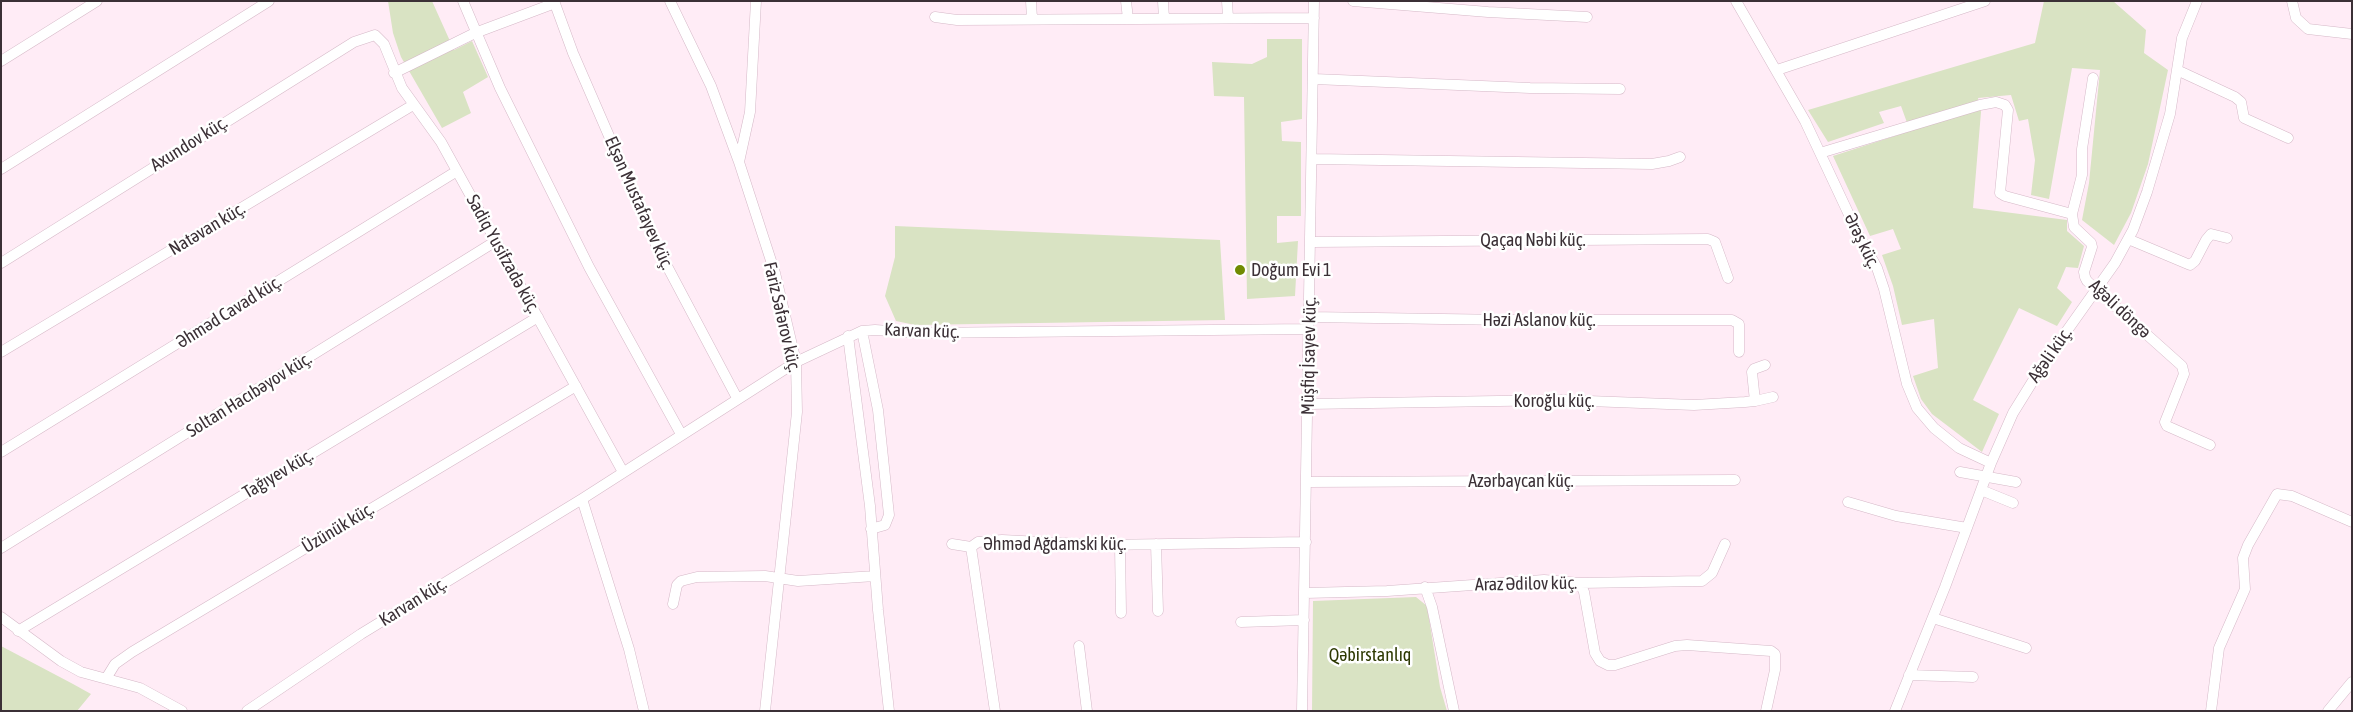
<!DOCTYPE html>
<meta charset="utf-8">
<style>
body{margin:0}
#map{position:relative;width:2353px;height:712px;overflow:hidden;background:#ffecf6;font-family:"Asap Condensed",sans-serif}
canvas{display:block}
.frame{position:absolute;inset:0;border:2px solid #3b3036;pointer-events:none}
</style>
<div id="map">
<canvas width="2353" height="712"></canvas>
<div class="frame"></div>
</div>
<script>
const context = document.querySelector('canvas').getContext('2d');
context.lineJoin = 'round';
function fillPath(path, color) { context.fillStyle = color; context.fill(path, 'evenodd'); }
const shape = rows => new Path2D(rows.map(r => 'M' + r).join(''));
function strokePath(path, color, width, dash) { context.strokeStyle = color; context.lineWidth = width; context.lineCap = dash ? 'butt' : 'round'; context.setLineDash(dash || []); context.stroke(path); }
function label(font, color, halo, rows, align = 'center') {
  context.font = font + ' "Asap Condensed",sans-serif'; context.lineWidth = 5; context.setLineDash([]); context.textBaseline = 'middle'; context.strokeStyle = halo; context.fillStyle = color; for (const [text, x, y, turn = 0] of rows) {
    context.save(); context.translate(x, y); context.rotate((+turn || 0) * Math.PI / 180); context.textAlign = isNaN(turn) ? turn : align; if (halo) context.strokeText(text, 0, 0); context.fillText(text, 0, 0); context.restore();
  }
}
fillPath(shape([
 [388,1,432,1,454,50,472,41,488,77,463,92,471,113,442,128,401,57,393,33],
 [2044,1,2113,1,2146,30,2144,53,2168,70,2148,164,2131,213,2114,245,2082,220,2089,183,2100,70,2072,68,2049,199,2031,195,2035,160,2028,119,2019,121,2011,95,1978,98,1981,112,1973,208,2067,220,2067,231,2084,246,2078,268,2066,267,2057,288,2072,302,2057,326,2019,308,1973,400,1999,414,1982,452,1932,414,1921,399,1913,376,1938,368,1934,319,1902,325,1893,286,1882,255,1901,249,1893,229,1870,236,1833,156,1910,131,1901,106,1879,112,1884,123,1828,142,1808,110,2035,43],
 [1267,39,1302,39,1302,119,1281,122,1282,141,1301,142,1301,216,1277,216,1277,243,1298,241,1295,296,1247,299,1244,97,1214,96,1212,62,1252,64,1267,57],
 [895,226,1220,240,1225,320,915,325,896,321,885,296,895,257],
 [1416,597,1427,606,1440,687,1447,711,1312,711,1313,601],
 [1,646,73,684,91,694,77,711,1,711]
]), '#d9e3c3');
const minor = shape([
 [463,1,500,88,589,267,681,434],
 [554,1,573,53,658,249,737,398],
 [670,1,711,86,739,162,775,273,796,362,797,412,765,711],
 [1031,1,1032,19],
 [1126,1,1128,19],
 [1163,1,1164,19],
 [1227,1,1228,18],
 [1353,1,1488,12,1587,17],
 [1736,1,1805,121,1859,236,1877,268,1884,289,1907,384,1917,408,1934,428,1959,448,1991,463],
 [2292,1,2296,18,2308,29,2352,34],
 [935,17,957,20,1314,18],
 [1,61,97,1],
 [1777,70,1985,1],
 [2177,70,2235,97,2241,102,2244,118,2288,138],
 [394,73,475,33,555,3],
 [2093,78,2082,149,2082,175,2072,214,2074,227,2091,243,2092,247,2084,272,2085,277,2087,281,2182,366,2184,374,2165,422,2167,426,2210,445],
 [1314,79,1530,88,1620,89],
 [1820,153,1980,105,1996,102,2005,105,2008,110,2000,193,2005,196,2072,214],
 [1313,159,1652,164,1669,161,1680,157],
 [739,162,750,112,756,1],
 [1,169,269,1],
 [2128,239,2190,265,2195,261,2206,240,2211,234,2227,238],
 [1312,242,1708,239,1715,242,1728,278],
 [1,263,354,42,375,35,384,44,402,88,441,142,623,472],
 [1309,317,1509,320,1732,320,1739,324,1739,352],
 [862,331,878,410,889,515,885,525,871,529],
 [848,336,870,506,878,610,889,711],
 [1,352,413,105],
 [1755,401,1773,397],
 [1308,404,1562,400,1694,405,1745,402,1755,401,1752,372,1754,369,1765,365],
 [1,452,457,171],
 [1960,472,2016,482],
 [1307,482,1735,480],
 [1981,490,2013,503],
 [582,499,629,649,644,711],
 [1848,502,1896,516,1967,528],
 [952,544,971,547],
 [1156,544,1158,611],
 [1120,545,1121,613],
 [1,548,496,241],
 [1580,583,1584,592,1595,653,1600,661,1608,665,1615,665,1675,646,1687,645,1771,651,1775,654,1775,670,1766,711],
 [1425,587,1432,607,1454,711],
 [1305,593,1387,591,1544,580,1580,583,1702,581,1712,573,1725,544],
 [673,604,677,585,681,581,697,577,765,576,798,581,875,576],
 [1,617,61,661,81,672,140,688,182,711],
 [1933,618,2026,648],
 [1241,622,1304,620],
 [18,631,538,317],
 [1079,646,1087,711],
 [1909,675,1973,677],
 [107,677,115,664,132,652,576,386],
 [247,711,361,634,582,499,796,362,862,331,875,330,918,333,1309,329],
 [995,711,971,547,978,542,1002,540,1101,545,1306,542],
 [1302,711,1314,1],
 [1895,711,1945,587,1991,463,2013,413,2044,363,2115,263,2133,230,2147,192,2170,114,2182,38,2197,1],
 [2211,711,2219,648,2245,589,2243,558,2248,545,2277,494,2292,496,2352,522],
 [2328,711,2352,682]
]);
strokePath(minor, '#d5b8c7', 11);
strokePath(minor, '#fff', 10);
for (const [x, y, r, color] of [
 [1240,270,6,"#708b02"]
]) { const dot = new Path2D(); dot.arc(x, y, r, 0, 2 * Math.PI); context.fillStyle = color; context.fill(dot); strokePath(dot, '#fff', 2); }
label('18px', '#3b3036', '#fff', [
 ["Axundov küç.",189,144,-32],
 ["Elşən Mustafayev küç.",639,203,66],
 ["Natəvan küç.",207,229,-31],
 ["Qaçaq Nəbi küç.",1533,240],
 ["Ərəş küç.",1862,241,64],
 ["Sadiq Yusifzadə küç.",503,254,61],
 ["Ağəli döngə",2120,309,43],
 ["Əhməd Cavad küç.",229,312,-32],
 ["Fariz Səfərov küç.",782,317,77],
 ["Həzi Aslanov küç.",1539,320],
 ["Karvan küç.",922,331,2],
 ["Ağəli küç.",2050,355,-55],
 ["Müşfiq İsayev küç.",1309,356,-89],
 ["Soltan Hacıbəyov küç.",249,395,-32],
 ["Koroğlu küç.",1554,401],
 ["Tağıyev küç.",278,474,-31],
 ["Azərbaycan küç.",1521,481],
 ["Üzünük küç.",338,528,-31],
 ["Əhməd Ağdamski küç.",1055,544],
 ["Araz Ədilov küç.",1526,584,-1],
 ["Karvan küç.",413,602,-32]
]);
label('18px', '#3b3036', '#fff', [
 ["Doğum Evi 1",1251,270]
], 'left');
label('18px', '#2c3800', '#fff', [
 ["Qəbirstanlıq",1370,655]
]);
</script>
